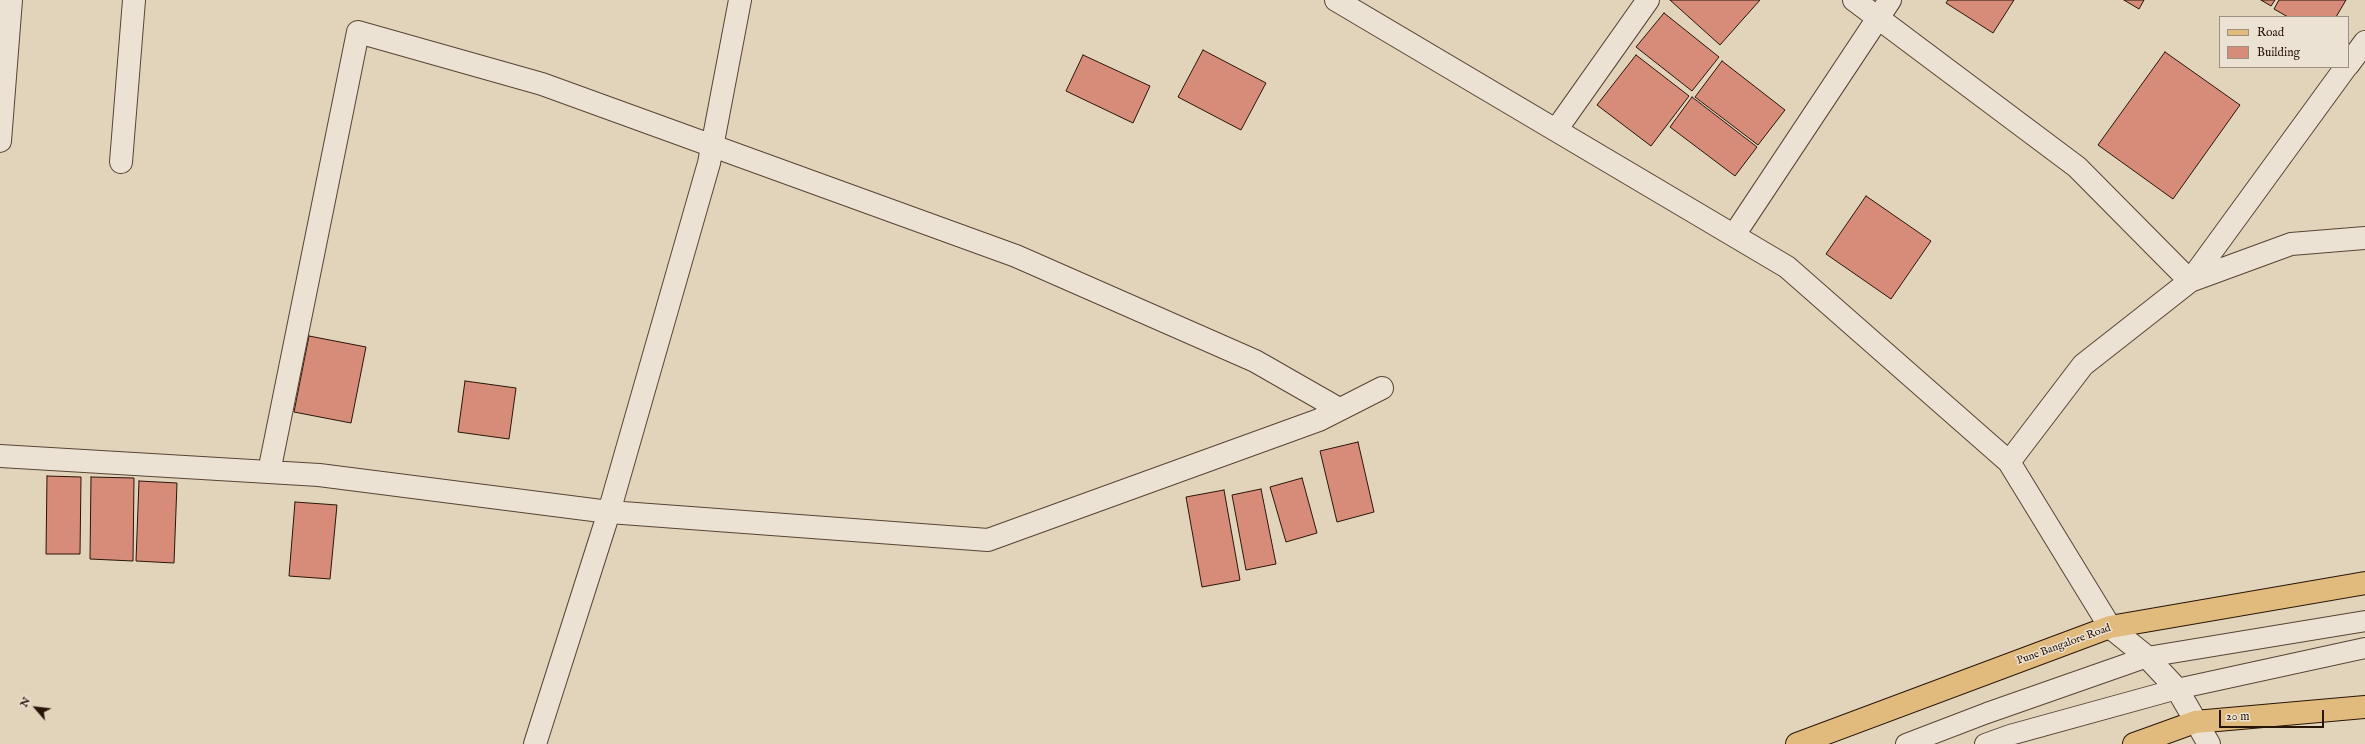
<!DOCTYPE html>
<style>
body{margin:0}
#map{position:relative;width:2365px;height:744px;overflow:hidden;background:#e2d3bb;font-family:"IM FELL English",serif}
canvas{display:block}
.legend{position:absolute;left:2219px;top:16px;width:130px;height:52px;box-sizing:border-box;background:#ece2d3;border:1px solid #9e9081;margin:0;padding:5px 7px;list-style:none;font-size:12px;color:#291507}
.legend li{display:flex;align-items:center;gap:8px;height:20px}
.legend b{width:20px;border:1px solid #9e9081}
.north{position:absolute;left:16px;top:688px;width:40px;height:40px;-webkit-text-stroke:3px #ece2d3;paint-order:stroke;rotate:298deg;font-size:11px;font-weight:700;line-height:16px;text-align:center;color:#291507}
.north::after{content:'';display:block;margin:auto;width:14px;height:18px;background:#291507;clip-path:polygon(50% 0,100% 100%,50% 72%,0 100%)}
.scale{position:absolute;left:2219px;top:710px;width:105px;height:18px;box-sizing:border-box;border:2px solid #291507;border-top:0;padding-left:5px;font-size:12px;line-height:14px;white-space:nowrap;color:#291507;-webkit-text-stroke:3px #ece2d3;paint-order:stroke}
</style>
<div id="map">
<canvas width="2365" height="744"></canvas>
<ul class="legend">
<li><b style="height:5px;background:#e1ba7e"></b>Road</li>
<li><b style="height:11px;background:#d78c7a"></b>Building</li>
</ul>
<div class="north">N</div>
<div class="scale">20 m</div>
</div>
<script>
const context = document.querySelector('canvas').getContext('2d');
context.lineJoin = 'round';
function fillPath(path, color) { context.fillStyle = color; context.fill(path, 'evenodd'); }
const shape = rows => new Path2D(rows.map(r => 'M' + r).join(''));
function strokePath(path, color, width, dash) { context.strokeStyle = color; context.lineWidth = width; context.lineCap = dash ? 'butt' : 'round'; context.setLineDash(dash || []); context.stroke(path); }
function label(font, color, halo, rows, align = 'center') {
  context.font = font + ' "IM FELL English",serif'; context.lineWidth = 3; context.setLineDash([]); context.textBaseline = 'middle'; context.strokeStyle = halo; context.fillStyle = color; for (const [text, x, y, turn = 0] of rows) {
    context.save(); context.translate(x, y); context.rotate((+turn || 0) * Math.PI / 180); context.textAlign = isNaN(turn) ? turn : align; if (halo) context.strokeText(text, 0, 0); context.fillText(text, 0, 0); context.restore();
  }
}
const building = shape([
 [1670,0,1760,0,1720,45,1670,0],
 [1948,0,2014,0,1993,33,1946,3,1948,0],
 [2124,0,2144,0,2139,9,2124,0],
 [2261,0,2275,0,2271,6,2261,0],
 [2279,0,2346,0,2336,17,2288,17,2274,9,2279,0],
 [1664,13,1719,57,1692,91,1636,47,1664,13],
 [1203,50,1266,83,1241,130,1178,97,1203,50],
 [2165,52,2240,105,2173,199,2098,145,2165,52],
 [1083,55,1150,86,1133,123,1066,91,1083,55],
 [1636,55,1689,96,1651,146,1597,105,1636,55],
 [1722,61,1785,110,1758,145,1695,97,1722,61],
 [1692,97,1757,147,1735,176,1670,127,1692,97],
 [1866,196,1931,241,1891,299,1826,254,1866,196],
 [309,336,366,347,351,423,294,412,309,336],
 [465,381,516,388,509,439,458,432,465,381],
 [1358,442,1374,512,1337,522,1320,451,1358,442],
 [47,476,81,477,80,554,46,554,47,476],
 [91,477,134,478,133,561,90,559,91,477],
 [1302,478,1317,533,1286,542,1270,487,1302,478],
 [139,481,177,483,174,563,136,561,139,481],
 [1261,489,1276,564,1246,570,1232,495,1261,489],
 [1224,490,1240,580,1202,587,1186,497,1224,490],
 [295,502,337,505,330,579,289,576,295,502]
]);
fillPath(building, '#d78c7a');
strokePath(building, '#291507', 1);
const lane = shape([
 [1906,744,1987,713,2147,657,2365,621],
 [1985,744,2010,735,2177,689,2365,648]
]);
const street = shape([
 [1336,0,1787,267,2009,462,2110,627,2147,657,2177,689,2209,744],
 [1854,0,2077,167,2190,281,2346,67],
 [2348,65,2365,42],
 [1556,130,1648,0],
 [0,141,11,0],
 [121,162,134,0],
 [1734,235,1890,0],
 [0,456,319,475,609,512,988,540,1319,420,1382,388],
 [2009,462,2083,365,2190,281,2291,244,2365,238],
 [269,472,358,32,542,84,1016,256,1255,361,1339,409],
 [535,744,609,512,709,163,740,0]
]);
const primary = shape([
 [1797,744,2110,627,2365,583],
 [2134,744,2195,722,2365,707]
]);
strokePath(lane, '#574434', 22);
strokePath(street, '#574434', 24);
strokePath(primary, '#291507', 24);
strokePath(lane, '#ece2d3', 20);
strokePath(street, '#ece2d3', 22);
strokePath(primary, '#e1ba7e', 22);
label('11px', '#291507', '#ece2d3', [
 ["Pune Bangalore Road",2064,645,-20]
]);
</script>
